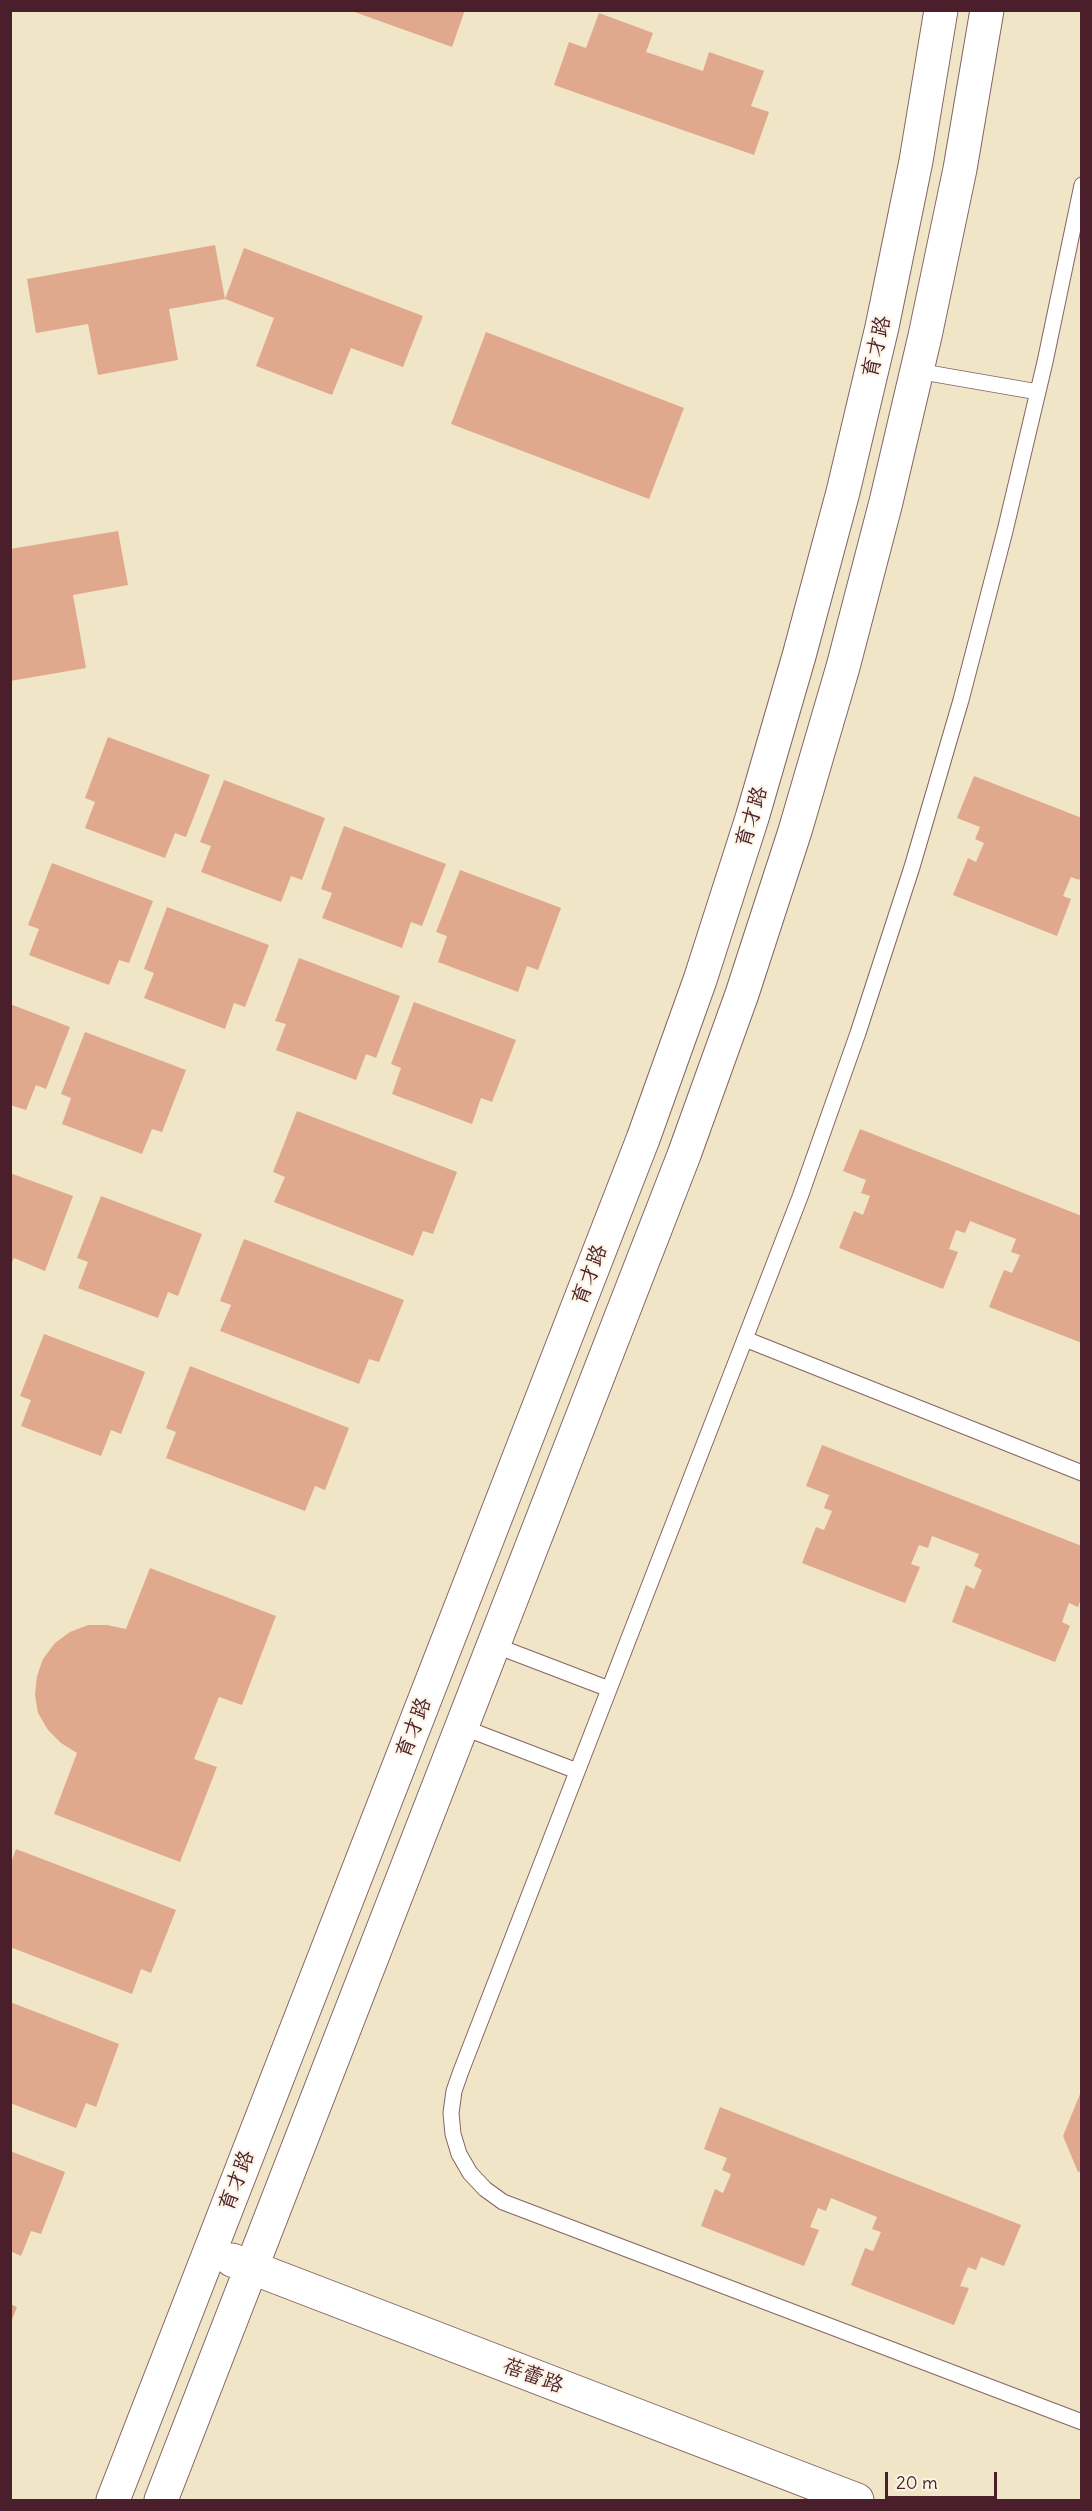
<!DOCTYPE html>
<meta charset="utf-8">
<style>
body{margin:0}
#map{position:relative;width:1092px;height:2511px;overflow:hidden;background:#f1e5c8;font-family:Delius,sans-serif}
canvas{display:block}
.frame{position:absolute;inset:0;border:12px solid #4a1f2b;pointer-events:none}
.scale{position:absolute;left:885px;top:2472px;width:112px;height:27px;box-sizing:border-box;border:3px solid #4a1f2b;border-top:0;padding-left:8px;font-size:18px;line-height:21px;white-space:nowrap;color:#4a1f2b;-webkit-text-stroke:4px #fcf5e5;paint-order:stroke}
</style>
<div id="map">
<canvas width="1092" height="2511"></canvas>
<div class="frame"></div>
<div class="scale">20 m</div>
</div>
<script>
const context = document.querySelector('canvas').getContext('2d');
context.lineJoin = 'round';
function fillPath(path, color) { context.fillStyle = color; context.fill(path, 'evenodd'); }
const shape = rows => new Path2D(rows.map(r => 'M' + r).join(''));
function strokePath(path, color, width, dash) { context.strokeStyle = color; context.lineWidth = width; context.lineCap = dash ? 'butt' : 'round'; context.setLineDash(dash || []); context.stroke(path); }
function label(font, color, halo, rows, align = 'center') {
  context.font = font + ' Delius,"LXGW WenKai TC",sans-serif'; context.lineWidth = 4.5; context.setLineDash([]); context.textBaseline = 'middle'; context.strokeStyle = halo; context.fillStyle = color; for (const [text, x, y, turn = 0] of rows) {
    context.save(); context.translate(x, y); context.rotate((+turn || 0) * Math.PI / 180); context.textAlign = isNaN(turn) ? turn : align; if (halo) context.strokeText(text, 0, 0); context.fillText(text, 0, 0); context.restore();
  }
}
fillPath(shape([
 [349,10,465,10,452,47],
 [599,13,653,33,646,52,703,71,709,52,764,71,751,106,769,112,754,155,554,85,569,42,586,48],
 [215,245,225,299,169,309,178,360,98,375,88,324,36,333,27,279],
 [244,248,423,316,403,367,351,348,332,395,256,366,274,318,225,299],
 [486,332,684,408,649,499,451,424],
 [118,531,128,585,73,595,86,668,10,681,10,549],
 [108,737,210,775,186,837,175,833,165,858,85,828,95,802,85,798],
 [974,776,1082,818,1082,874,1079,880,1071,877,1063,896,1071,899,1057,936,953,895,968,858,976,862,984,843,975,839,980,827,957,818],
 [224,780,325,818,302,880,291,876,281,902,201,872,211,846,200,842],
 [344,826,446,864,422,926,411,922,402,948,322,918,332,893,321,889],
 [52,863,153,901,129,963,119,960,109,985,29,955,39,929,28,925],
 [460,870,561,908,538,970,527,966,518,992,438,962,447,936,436,932],
 [167,907,269,945,245,1007,234,1003,225,1029,144,998,154,973,144,969],
 [299,958,400,996,376,1058,366,1054,356,1080,276,1050,286,1024,275,1021],
 [414,1002,516,1040,492,1102,481,1098,472,1124,392,1094,401,1068,391,1064],
 [10,1004,70,1027,46,1089,36,1085,26,1110,10,1105],
 [85,1032,186,1070,162,1132,152,1129,142,1154,62,1124,71,1098,61,1094],
 [297,1111,457,1172,433,1234,423,1231,413,1256,274,1202,285,1177,273,1172],
 [860,1129,1082,1216,1082,1343,989,1307,1004,1270,1012,1273,1020,1255,1011,1252,1016,1239,970,1221,965,1233,956,1230,949,1249,958,1252,943,1289,839,1248,854,1211,863,1215,870,1196,861,1193,866,1180,843,1171],
 [10,1173,73,1196,45,1271,14,1258,10,1266],
 [101,1196,202,1234,178,1296,168,1292,158,1318,78,1288,88,1262,77,1258],
 [244,1239,404,1300,379,1362,369,1359,359,1384,220,1331,231,1305,220,1301],
 [44,1334,145,1372,121,1434,111,1430,101,1456,21,1426,31,1400,20,1396],
 [190,1366,349,1428,325,1490,315,1486,305,1511,166,1458,176,1432,166,1428],
 [822,1445,1082,1546,1082,1596,1078,1607,1069,1603,1062,1622,1070,1626,1055,1662,952,1622,966,1585,974,1589,982,1570,974,1566,979,1554,932,1536,928,1548,919,1545,911,1564,920,1567,905,1603,802,1563,816,1527,824,1530,832,1511,824,1508,829,1495,806,1486],
 [150,1568,276,1616,242,1705,219,1697,194,1759,217,1767,180,1862,54,1814,77,1753,61,1743,48,1730,38,1713,35,1695,37,1676,43,1659,55,1643,70,1632,88,1625,107,1625,126,1629],
 [16,1849,176,1910,151,1973,141,1969,132,1994,10,1947,10,1865],
 [10,2002,119,2044,96,2107,86,2103,76,2128,10,2103],
 [1082,2089,1082,2171,1078,2172,1063,2136],
 [720,2107,1021,2225,1004,2266,981,2257,976,2270,968,2267,960,2286,969,2288,954,2325,851,2285,865,2248,873,2251,881,2232,872,2229,877,2217,831,2198,826,2211,818,2208,810,2227,819,2230,804,2266,701,2226,715,2189,723,2193,731,2174,722,2170,727,2158,704,2149],
 [10,2151,65,2172,41,2234,31,2231,21,2256,10,2251],
 [10,2304,17,2307,11,2322,10,2322]
]), '#e0a88d');
const service = shape([
 [1082,185,1045,362,1005,531,961,700,912,867,858,1033,800,1197,461,2071,454,2091,451,2113,453,2134,459,2154,470,2173,485,2189,503,2202,1082,2422],
 [917,371,1038,392],
 [745,1339,1082,1473],
 [494,1645,609,1689],
 [462,1727,577,1771]
]);
const tertiary = shape([
 [232,2260,857,2500],
 [113,2500,643,1139,700,980,752,818,799,656,843,492,882,327,916,161,941,10],
 [161,2500,684,1155,742,994,795,831,843,667,886,502,925,336,960,169,987,10]
]);
strokePath(service, '#846462', 17);
strokePath(tertiary, '#846462', 35);
strokePath(service, '#fff', 15);
strokePath(tertiary, '#fff', 33);
label('21px', '#4a1f2b', '#fcf5e5', [
 ["育才路",877,347,-77],
 ["育才路",752,817,-73],
 ["育才路",590,1275,-69],
 ["育才路",414,1728,-69],
 ["育才路",237,2181,-69],
 ["蓓蕾路",533,2376,21]
]);
</script>
